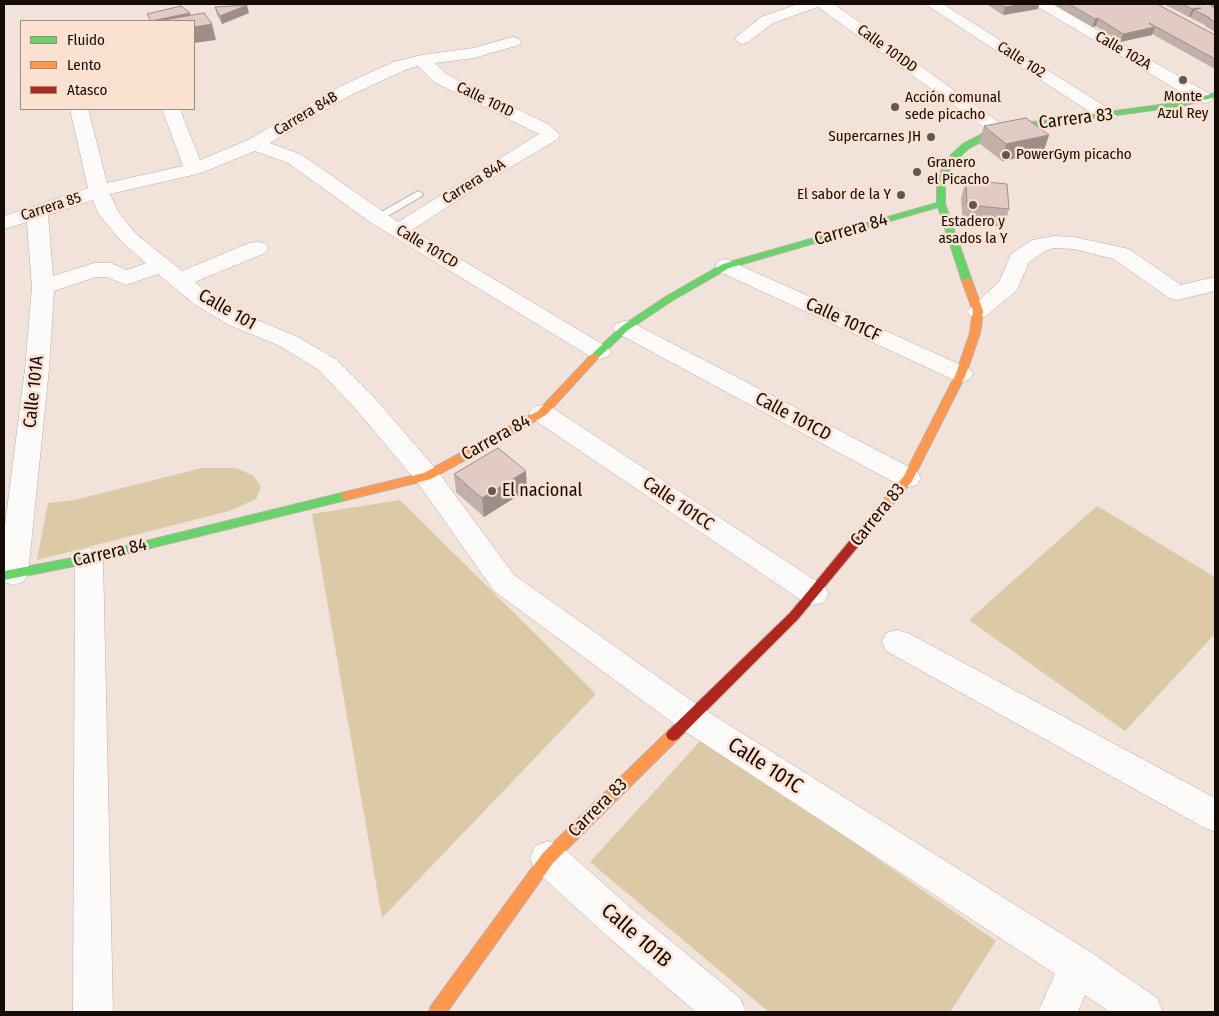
<!DOCTYPE html>
<meta charset="utf-8">
<style>
body{margin:0}
#map{position:relative;width:1219px;height:1016px;overflow:hidden;background:#f1e3da;font-family:"Fira Sans Condensed",sans-serif}
canvas{display:block}
.frame{position:absolute;inset:0;border:5px solid #150c07;pointer-events:none}
.legend{position:absolute;left:20px;top:20px;width:175px;height:90px;box-sizing:border-box;background:#fbe1d0;border:1px solid #9f8c80;margin:0;padding:6px 9px;list-style:none;font-size:15px;color:#150c07}
.legend li{display:flex;align-items:center;gap:10px;height:25px}
.legend b{width:25px;border:1px solid #9f8c80}
</style>
<div id="map">
<canvas width="1219" height="1016"></canvas>
<div class="frame"></div>
<ul class="legend">
<li><b style="height:6px;background:#63d668"></b>Fluido</li>
<li><b style="height:6px;background:#ff974d"></b>Lento</li>
<li><b style="height:6px;background:#b3261e"></b>Atasco</li>
</ul>
</div>
<script>
const context = document.querySelector('canvas').getContext('2d');
context.lineJoin = 'round';
function fillPath(path, color) { context.fillStyle = color; context.fill(path, 'evenodd'); }
const shape = rows => new Path2D(rows.map(r => 'M' + r).join(''));
function strokePath(path, color, width, dash) { context.strokeStyle = color; context.lineWidth = width; context.lineCap = dash ? 'butt' : 'round'; context.setLineDash(dash || []); context.stroke(path); }
function label(font, color, halo, rows, align = 'center') {
  context.font = font + ' "Fira Sans Condensed",sans-serif'; context.lineWidth = 5; context.setLineDash([]); context.textBaseline = 'middle'; context.strokeStyle = halo; context.fillStyle = color; for (const [text, x, y, turn = 0] of rows) {
    context.save(); context.translate(x, y); context.rotate((+turn || 0) * Math.PI / 180); context.textAlign = isNaN(turn) ? turn : align; if (halo) context.strokeText(text, 0, 0); context.fillText(text, 0, 0); context.restore();
  }
}
fillPath(shape([
 [202,468,236,468,254,476,261,487,256,499,229,511,37,560,48,503,75,500],
 [400,500,596,694,382,918,312,514],
 [1097,506,1215,577,1215,634,1125,731,969,620],
 [703,738,996,941,950,1012,769,1012,590,862]
]), '#dbcaa5');
const lane = shape([
 [418,191,423,194,422,196,381,220,373,220,371,218,418,191]
]);
const street = shape([
 [798,4,834,4,1008,129,1006,133,992,133,818,7,773,23,748,42,742,44,734,39,761,17,798,4],
 [925,4,943,4,1114,112,1117,116,1114,120,1102,120,925,4],
 [1033,4,1052,4,1210,94,1213,98,1210,102,1204,103,1198,102,1033,4],
 [513,37,519,39,521,42,519,45,474,58,435,63,446,74,550,125,560,135,558,139,489,180,412,230,607,347,611,352,607,357,599,359,591,357,370,222,288,163,255,151,201,173,110,194,118,211,135,233,182,271,249,243,257,242,265,243,268,248,265,253,195,282,210,294,245,315,296,336,337,360,372,395,436,469,514,575,702,708,1092,953,1157,998,1163,1012,1110,1012,1085,995,1078,1012,1038,1012,1055,974,680,728,494,591,418,483,354,407,319,370,280,346,229,325,194,304,158,274,126,285,107,277,96,277,54,291,49,369,28,574,23,582,13,585,4,582,4,533,25,369,32,287,27,222,4,229,4,216,88,188,70,109,88,109,107,183,183,166,162,109,180,109,200,160,248,140,339,87,393,62,422,55,473,48,513,37],
 [418,66,434,82,539,134,398,222,302,155,270,143,351,95,405,70,418,66],
 [93,200,98,213,121,241,146,263,127,270,111,263,94,263,53,276,48,215,93,200],
 [1054,236,1074,237,1129,249,1181,285,1215,277,1215,291,1177,300,1169,298,1114,259,1074,249,1054,248,1047,250,1029,262,1017,290,986,316,978,318,970,316,967,311,999,282,1011,254,1032,240,1054,236],
 [726,259,970,369,973,374,970,379,961,382,952,379,718,271,715,266,718,261,726,259],
 [625,321,633,323,917,471,921,478,917,485,908,487,899,485,617,333,613,328,617,323,625,321],
 [542,405,551,407,824,586,829,594,824,602,814,605,804,602,533,419,529,413,533,407,542,405],
 [89,548,99,551,103,559,113,1012,73,1012,75,559,79,551,89,548],
 [897,630,908,633,1215,798,1215,832,1203,827,886,651,882,642,886,633,897,630],
 [548,841,561,846,633,910,740,998,746,1012,696,1012,607,936,535,870,530,858,535,846,548,841]
]);
const fast = shape([
 [1215,93,1215,97,1182,106,1001,131,969,148,957,159,950,169,945,186,945,204,972,281,970,283,964,283,962,281,938,207,729,268,673,300,628,330,597,359,591,359,589,357,622,326,667,296,723,264,937,203,937,186,942,169,951,155,963,144,996,127,1182,102,1215,93],
 [346,492,350,493,352,496,350,499,89,563,4,580,4,571,89,555,346,492]
]);
const slow = shape([
 [967,278,972,281,983,311,980,333,966,374,912,481,884,515,876,515,874,512,876,509,904,476,956,374,970,333,973,311,962,281,967,278],
 [594,354,597,355,599,357,597,359,546,415,431,479,346,500,340,496,346,492,424,473,538,411,591,355,594,354],
 [673,729,678,731,680,735,678,739,553,863,447,1012,429,1012,431,1006,543,853,668,731,673,729]
]);
const jam = shape([
 [880,508,884,509,886,512,884,515,798,619,678,739,673,741,668,739,666,735,668,731,790,613,876,509,880,508]
]);
strokePath(lane, '#b8ada6', 2);
strokePath(street, '#b8ada6', 1);
strokePath(fast, '#b8ada6', 2);
strokePath(slow, '#b8ada6', 2);
strokePath(jam, '#b8ada6', 2);
fillPath(lane, '#fdfbf9');
fillPath(street, '#fdfbf9');
fillPath(fast, '#63d668');
fillPath(slow, '#ff974d');
fillPath(jam, '#b3261e');
fillPath(shape([
 [986,4,1039,4,1038,9,1003,15],
 [1053,4,1157,4,1215,35,1215,69,1152,34,1152,35,1120,42,1096,26,1092,27],
 [1164,4,1215,4,1215,32,1205,26,1205,25,1191,18,1191,17,1189,17],
 [215,7,249,13,222,24,217,15],
 [984,126,1049,135,1043,153,1002,161,979,143],
 [966,180,1009,209,1004,227,963,223,961,198],
 [454,474,527,490,484,517,456,492]
]), '#c2afa9');
fillPath(shape([
 [1026,4,1039,4,1038,9,1003,15,1005,7],
 [247,5,249,13,222,24,220,16],
 [1201,8,1194,10,1191,17,1189,17,1192,9],
 [190,13,192,21,151,21],
 [1098,18,1096,26,1092,27,1095,19],
 [212,24,216,40,194,43,194,27],
 [1155,27,1152,35,1120,42,1123,34],
 [1049,135,1043,153,1002,161,1006,144],
 [526,471,527,490,484,517,482,498]
]), '#9e8e89');
const building = shape([
 [1000,4,1026,4,1005,7,1000,4],
 [1069,4,1157,4,1215,35,1215,59,1149,23,1155,27,1123,34,1098,18,1095,19,1069,4],
 [1182,4,1215,4,1215,5,1211,6,1215,8,1215,22,1208,18,1210,18,1194,10,1201,8,1192,9,1182,4],
 [247,5,220,16,215,7,247,5],
 [181,6,190,13,151,21,147,14,181,6],
 [204,13,212,24,194,27,194,21,158,21,204,13],
 [1026,118,1049,135,1006,144,984,126,1026,118],
 [966,180,1007,184,1009,209,967,205,966,180],
 [498,448,526,471,482,498,454,474,498,448]
]);
fillPath(building, '#e1cbc4');
strokePath(building, '#9e8e89', 1);
for (const [x, y, r, color] of [
 [1183,80,5,"#625751"],
 [895,107,5,"#625751"],
 [931,137,5,"#625751"],
 [1006,155,5,"#625751"],
 [917,172,5,"#625751"],
 [901,195,5,"#625751"],
 [973,205,5,"#625751"],
 [492,491,5,"#625751"]
]) { const dot = new Path2D(); dot.arc(x, y, r, 0, 2 * Math.PI); context.fillStyle = color; context.fill(dot); strokePath(dot, '#fbe1d0', 2); }
label('15px', '#150c07', '#fbe1d0', [
 ["Calle 101DD",887,49,36],
 ["Calle 102A",1123,51,30],
 ["Calle 102",1021,60,33],
 ["Calle 101D",485,100,26],
 ["Carrera 84B",306,114,-31],
 ["Carrera 84A",474,182,-32],
 ["Carrera 85",51,207,-18],
 ["Calle 101CD",427,247,31]
]);
label('15px', '#150c07', '#fbe1d0', [
 ["Monte",1183,97,"center"],
 ["Azul Rey",1183,114,"center"],
 ["Acción comunal",905,98],
 ["sede picacho",905,115],
 ["Supercarnes JH",921,137,"right"],
 ["PowerGym picacho",1016,155],
 ["Granero",927,163],
 ["el Picacho",927,180],
 ["El sabor de la Y",891,195,"right"],
 ["Estadero y",973,222,"center"],
 ["asados la Y",973,239,"center"]
], 'left');
label('18px', '#150c07', '#fbe1d0', [
 ["Carrera 83",1076,119,-7],
 ["Carrera 84",851,230,-16],
 ["Calle 101",227,310,30],
 ["Calle 101CF",843,320,25],
 ["Calle 101A",34,392,-84],
 ["Calle 101CD",793,417,28],
 ["Carrera 84",496,438,-29],
 ["Calle 101CC",678,504,34],
 ["Carrera 83",878,515,-51],
 ["Carrera 84",110,553,-13],
 ["Carrera 83",598,808,-45]
]);
label('18px', '#150c07', '#fbe1d0', [
 ["El nacional",502,491]
], 'left');
label('21px', '#150c07', '#fbe1d0', [
 ["Calle 101C",765,766,33],
 ["Calle 101B",636,936,41]
]);
</script>
